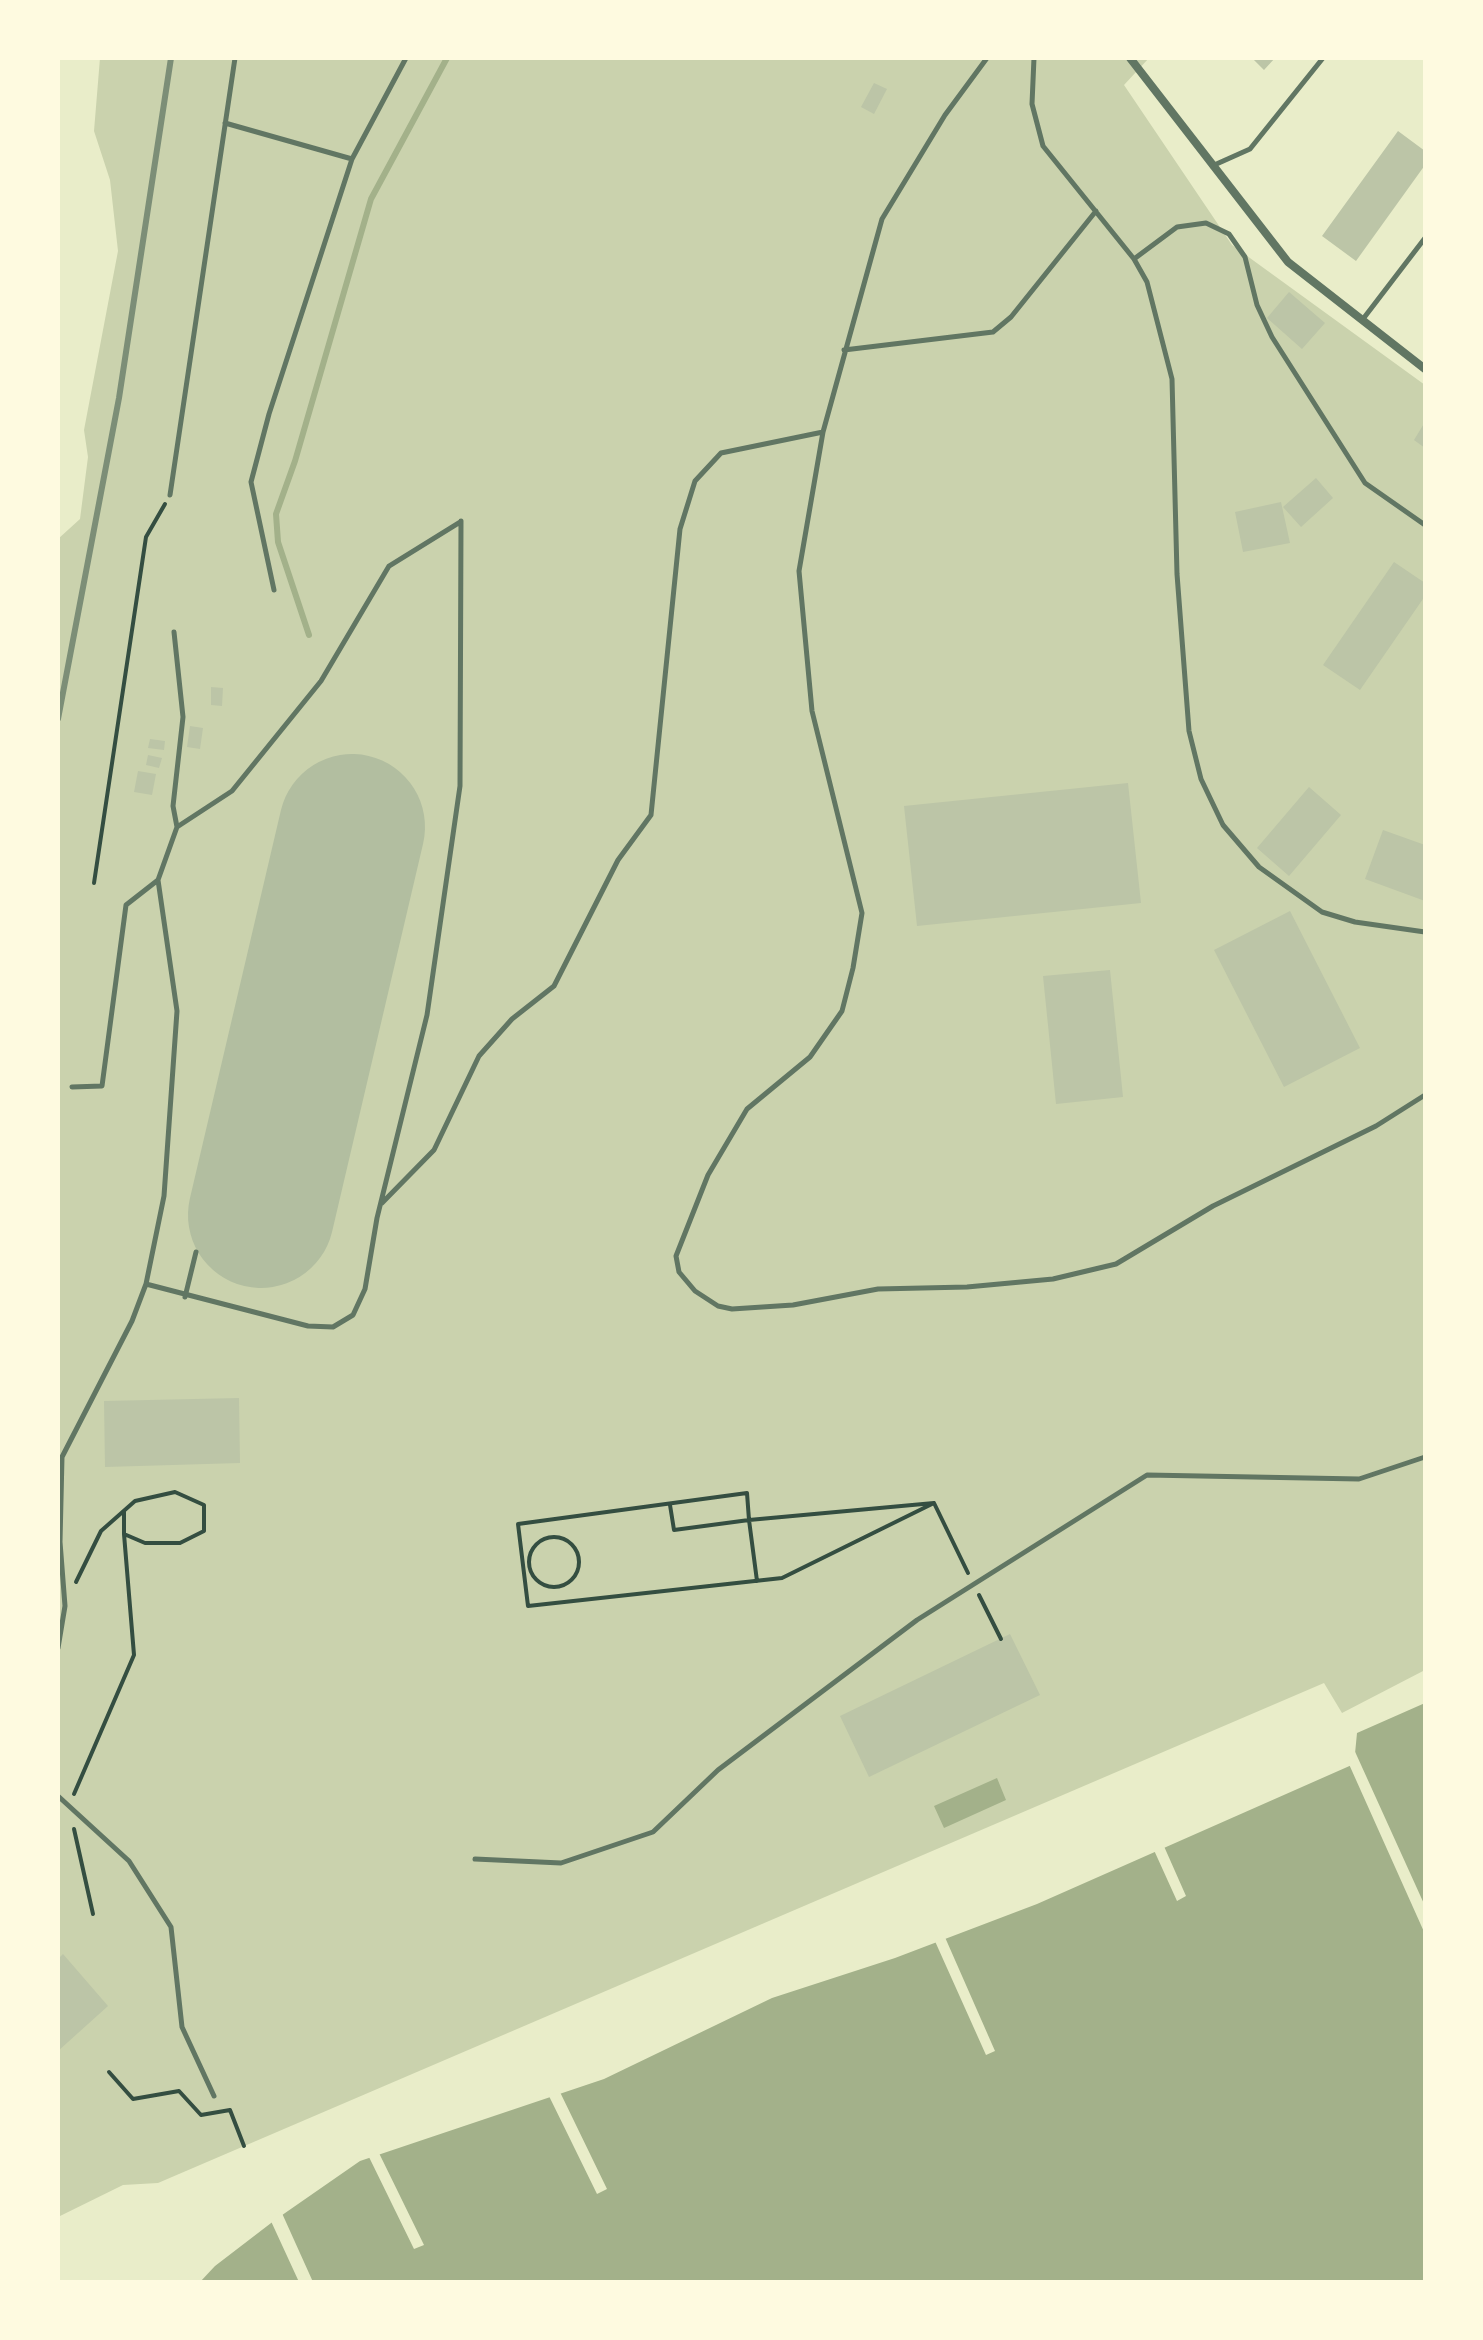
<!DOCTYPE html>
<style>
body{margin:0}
#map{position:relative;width:1483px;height:2340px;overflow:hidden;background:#e9edc9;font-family:"IBM Plex Sans",sans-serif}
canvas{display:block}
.frame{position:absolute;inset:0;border:60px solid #fefae0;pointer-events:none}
</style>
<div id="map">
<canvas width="1483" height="2340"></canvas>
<div class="frame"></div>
</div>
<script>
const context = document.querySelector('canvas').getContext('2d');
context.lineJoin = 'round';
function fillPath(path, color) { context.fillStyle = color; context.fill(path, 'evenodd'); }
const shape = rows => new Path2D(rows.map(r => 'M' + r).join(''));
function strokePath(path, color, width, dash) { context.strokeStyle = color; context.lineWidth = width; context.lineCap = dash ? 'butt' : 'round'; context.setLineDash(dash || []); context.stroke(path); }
fillPath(shape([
 [100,58,1149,58,1124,85,1232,245,1425,385,1425,1670,1342,1713,1324,1683,158,2183,123,2185,58,2217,58,539,80,519,88,457,84,430,118,251,110,180,94,131]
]), '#cad2ad');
fillPath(shape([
 [1425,1703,1425,2282,200,2282,215,2266,275,2220,360,2161,604,2079,772,1998,895,1958,1037,1904,1354,1764,1357,1733],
 [997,1778,1006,1800,944,1828,934,1806]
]), '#a3b18a');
fillPath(shape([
 [1352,1745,1425,1906,1425,1934,1348,1762],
 [1163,1844,1186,1896,1177,1901,1153,1848],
 [944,1935,995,2051,986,2055,934,1939],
 [559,2090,607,2189,597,2194,548,2094],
 [378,2151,424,2245,414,2249,368,2155],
 [281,2211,313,2282,299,2282,270,2219]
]), '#e9edc9');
strokePath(shape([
 [309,635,278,542,276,514,295,461,371,199,447,58]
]), '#a3b18a', 6);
strokePath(shape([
 [261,1215,352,827]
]), '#b2bea0', 146);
fillPath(shape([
 [1252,58,1275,58,1264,70],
 [874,83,887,89,874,114,861,107],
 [1398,131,1425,151,1425,165,1356,261,1322,236],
 [1289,292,1325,323,1302,349,1267,318],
 [1425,422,1425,448,1414,440],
 [1316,478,1333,498,1301,527,1283,507],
 [1281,502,1290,543,1243,552,1235,512],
 [1394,562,1425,583,1425,596,1360,690,1323,665],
 [211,687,223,688,222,706,211,705],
 [190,726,203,728,200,749,187,747],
 [150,739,165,741,164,750,148,748],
 [148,755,162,758,159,768,146,765],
 [138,771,156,774,152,795,134,792],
 [1128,783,1141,903,917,926,904,806],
 [1309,787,1341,815,1289,876,1257,848],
 [1383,830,1425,845,1425,901,1365,879],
 [1290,911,1360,1048,1284,1087,1214,950],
 [1110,970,1123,1097,1056,1104,1043,976],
 [239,1398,240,1463,105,1467,104,1401],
 [1010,1634,1040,1695,869,1777,840,1716],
 [63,1954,108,2006,58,2051,58,1959]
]), '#bcc5a7');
strokePath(shape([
 [94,883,146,537,165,504],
 [747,1493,749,1520,934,1503,782,1578,528,1606,518,1524,747,1493],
 [934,1503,968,1573],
 [670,1505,674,1530,749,1520,757,1581],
 '529 1562a25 25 0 1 1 50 0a25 25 0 1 1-50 0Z',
 [76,1582,101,1531,135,1501,175,1492,204,1505,204,1531,180,1543,145,1543,124,1534,124,1511],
 [979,1595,1001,1639],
 [74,1794,134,1655,124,1534],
 [74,1829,93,1914],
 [109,2072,133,2099,179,2091,201,2115,230,2110,244,2146]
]), '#344e41', 4);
strokePath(shape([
 [987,58,945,115,882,219,823,432,799,571,812,711,862,913,853,968,842,1011,810,1057,747,1109,708,1175,676,1256,679,1272,695,1291,718,1306,732,1309,793,1305,878,1289,967,1287,1053,1279,1116,1264,1213,1206,1376,1126,1425,1095],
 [1034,58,1032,104,1043,146,1134,259,1147,282,1172,379,1177,574,1189,731,1201,779,1223,825,1259,867,1322,912,1355,922,1425,932],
 [225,123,352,159],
 [1212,166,1250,149,1323,58],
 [1134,259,1177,227,1206,223,1229,234,1245,257,1257,305,1272,337,1365,483,1425,525],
 [1363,319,1425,238],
 [844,350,993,332,1011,317,1096,211],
 [170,495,235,58],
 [274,590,251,482,269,414,352,159,406,58],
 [174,632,183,717,173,806,177,827],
 [72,1087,102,1086,126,905,158,880],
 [382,1203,434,1150,479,1056,512,1019,554,986,618,860,651,815,680,529,695,481,721,453,823,432],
 [146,1284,164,1196,177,1011,158,880,177,827,232,791,321,681,389,566,460,522],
 [185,1297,196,1252],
 [58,1648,65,1606,60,1542,62,1457,132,1321,146,1284,308,1326,333,1327,353,1315,365,1289,377,1218,427,1015,460,786,461,521],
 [58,1796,129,1861,171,1927,182,2027,214,2096],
 [475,1859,561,1863,653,1832,718,1770,917,1620,1147,1475,1359,1479,1425,1457]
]), '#617663', 5);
strokePath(shape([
 [1130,58,1288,262,1425,369]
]), '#617663', 8);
strokePath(shape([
 [58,719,119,398,171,58]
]), '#7c8e77', 6);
</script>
